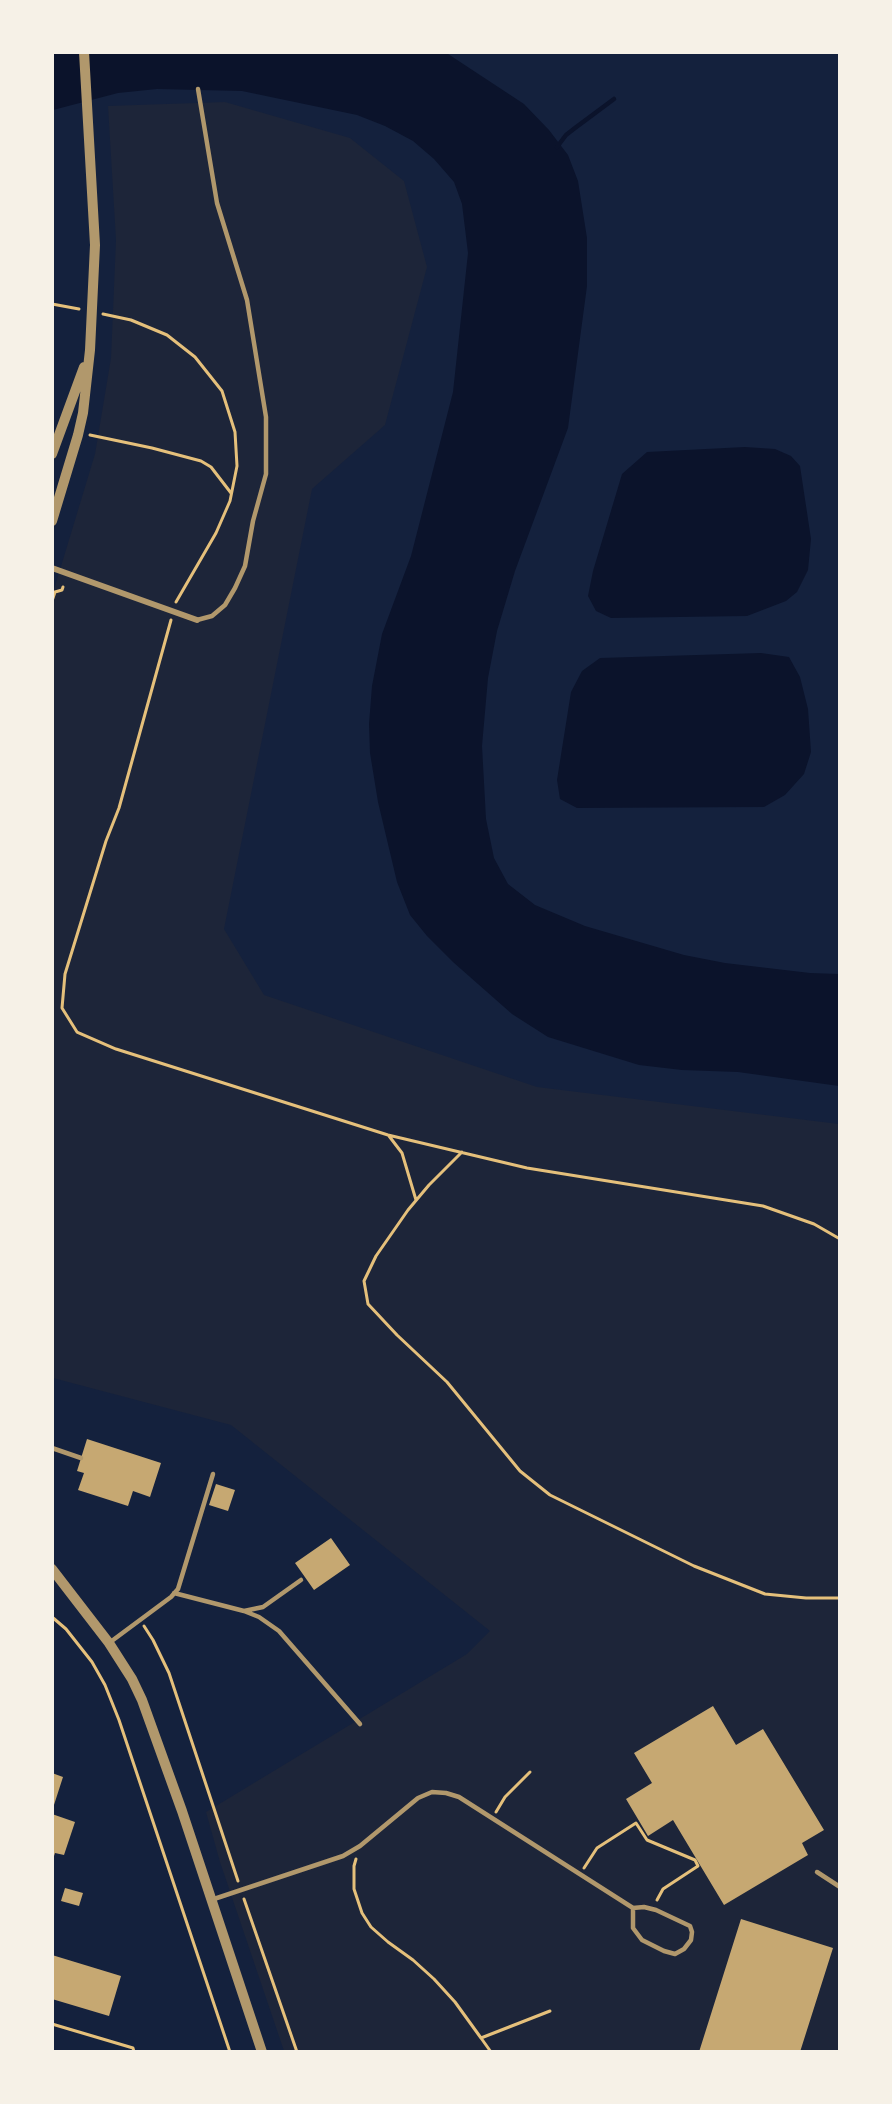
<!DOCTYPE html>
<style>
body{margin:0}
#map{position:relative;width:892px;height:2104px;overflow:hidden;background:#14213d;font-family:"Alegreya Sans",sans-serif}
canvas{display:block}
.frame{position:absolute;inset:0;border:54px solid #f6f1e7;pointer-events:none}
</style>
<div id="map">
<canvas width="892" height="2104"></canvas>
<div class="frame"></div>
</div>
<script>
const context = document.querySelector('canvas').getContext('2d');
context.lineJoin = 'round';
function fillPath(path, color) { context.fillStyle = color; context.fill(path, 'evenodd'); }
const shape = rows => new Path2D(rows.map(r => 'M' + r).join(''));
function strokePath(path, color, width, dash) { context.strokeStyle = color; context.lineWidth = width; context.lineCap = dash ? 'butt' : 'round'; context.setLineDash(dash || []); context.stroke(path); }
fillPath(shape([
 [225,102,350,138,404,181,427,267,385,425,312,489,224,929,264,995,537,1087,839,1124,839,2051,284,2051,220,1862,206,1812,467,1654,490,1631,231,1425,53,1378,52,596,95,454,111,358,116,240,108,106]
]), '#1d2539');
fillPath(shape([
 [445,52,524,104,549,130,568,155,578,181,587,238,587,286,568,428,515,571,497,631,488,678,482,746,486,819,494,858,508,884,535,905,585,926,684,955,725,963,810,973,839,974,839,1086,738,1072,682,1070,639,1065,548,1037,512,1014,453,962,427,936,410,915,397,882,378,802,370,753,369,724,372,686,382,634,411,556,453,392,468,253,462,204,454,182,434,159,413,141,385,126,357,115,242,91,157,89,118,93,53,110,53,53],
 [745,447,775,449,791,456,800,466,811,539,808,570,797,592,786,601,747,616,611,618,596,611,588,596,593,571,622,474,647,452],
 [761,653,789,657,800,677,808,709,811,752,804,774,785,795,764,807,577,808,560,799,557,780,571,692,582,671,600,658]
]), '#0b132b');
strokePath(shape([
 [557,147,566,135,575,128,614,99]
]), '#0b132b', 4.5);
fillPath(shape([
 [87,1439,161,1463,150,1497,133,1491,128,1506,78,1490,84,1473,77,1471],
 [216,1484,235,1490,228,1511,209,1505],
 [331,1538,350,1565,314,1590,295,1563],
 [713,1706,736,1745,763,1729,824,1830,802,1843,808,1855,724,1905,673,1820,648,1836,626,1799,652,1783,634,1753],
 [52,1773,63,1777,53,1808,52,1808],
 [52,1814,75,1822,64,1855,55,1853,53,1859],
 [65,1888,83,1893,79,1906,61,1901],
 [741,1919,833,1948,800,2052,699,2052],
 [52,1955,121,1976,109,2016,52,1999]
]), '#c6a872');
strokePath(shape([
 [52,304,79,309],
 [103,314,131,320,167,335,195,357,222,391,235,432,237,466,230,501,216,533,176,602],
 [90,435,152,448,201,461,211,467,231,493],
 [52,601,55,592,62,590,63,587],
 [171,620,119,808,106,841,65,974,62,1008,77,1032,116,1049,388,1135,527,1168,763,1206,814,1224,840,1239],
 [389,1136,402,1153,416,1200],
 [462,1152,429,1185,408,1210,376,1256,364,1281,368,1304,397,1335,447,1382,520,1471,550,1495,694,1566,765,1594,806,1598,840,1598],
 [52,1617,66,1629,92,1662,105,1685,119,1720,230,2052],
 [144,1626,153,1640,169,1673,238,1881],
 [496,1812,505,1797,530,1772],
 [356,1859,354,1866,354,1889,362,1913,371,1927,388,1942,413,1960,434,1979,455,2002,481,2038,550,2011],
 [584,1868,597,1848,636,1823,647,1840,695,1860,698,1866,663,1889,657,1900],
 [244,1899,297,2052],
 [52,2024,133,2048,134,2052],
 [481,2038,491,2052]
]), '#e5c07b', 3);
strokePath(shape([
 [197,620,212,616,225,605,235,588,245,566,253,521,266,474,266,417,247,300,217,203,198,89],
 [52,1448,81,1458],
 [174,1593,244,1611,259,1617,279,1631,360,1724],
 [244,1611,263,1607,301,1580],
 [109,1643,171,1597,178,1589,213,1474],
 [817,1872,840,1887],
 [211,1900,343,1856,360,1846,418,1798,432,1792,446,1793,459,1797,633,1908,644,1907,656,1910,690,1926,692,1932,691,1940,684,1949,675,1954,664,1951,642,1940,633,1928,633,1908]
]), '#b1986c', 4.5);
strokePath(shape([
 [52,568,197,620]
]), '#b1986c', 6);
strokePath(shape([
 [52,454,84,367],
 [52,521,78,435,83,413,90,350,95,245,84,52],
 [52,1569,109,1643,132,1679,142,1700,182,1811,262,2052]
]), '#b1986c', 10);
</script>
